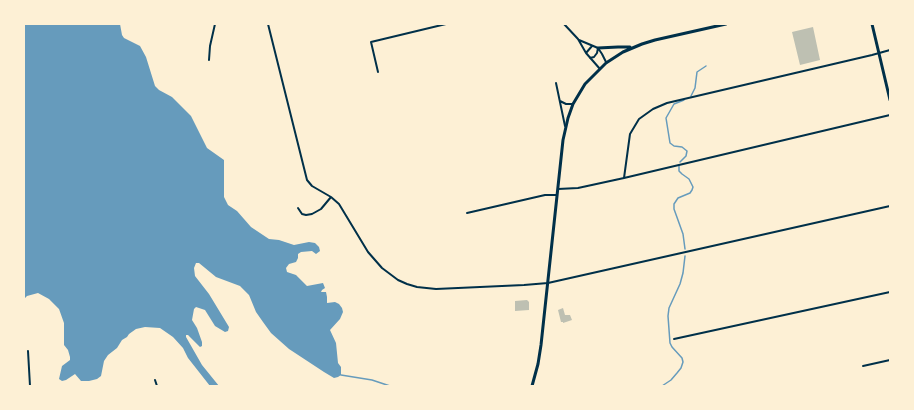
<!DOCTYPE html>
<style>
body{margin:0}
#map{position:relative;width:914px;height:410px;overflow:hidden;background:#fdf0d5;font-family:"Asap Condensed",sans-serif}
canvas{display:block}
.frame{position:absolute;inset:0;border:25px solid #fdf0d5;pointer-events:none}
</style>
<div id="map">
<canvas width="914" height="410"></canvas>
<div class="frame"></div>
</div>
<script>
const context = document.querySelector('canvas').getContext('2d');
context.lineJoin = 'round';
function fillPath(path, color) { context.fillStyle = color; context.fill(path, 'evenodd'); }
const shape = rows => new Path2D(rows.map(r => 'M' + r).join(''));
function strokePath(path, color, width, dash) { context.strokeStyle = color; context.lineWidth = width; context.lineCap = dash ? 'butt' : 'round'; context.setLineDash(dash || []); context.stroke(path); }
fillPath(shape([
 [24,24,120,24,122,35,124,38,140,46,146,57,155,86,159,90,172,97,191,116,207,148,224,160,224,197,228,205,237,211,251,227,269,239,279,240,294,245,309,242,315,243,319,247,320,251,316,254,312,251,301,252,298,254,298,258,296,262,289,264,286,268,287,272,296,275,307,286,323,283,325,288,322,290,321,292,326,292,327,297,327,303,335,302,339,304,342,308,343,312,340,319,330,330,336,343,338,363,341,367,341,375,338,377,334,378,324,372,289,349,271,333,263,322,256,312,249,295,240,286,216,277,199,263,196,263,194,268,195,276,209,294,229,327,228,331,225,332,215,326,205,310,196,307,194,309,192,320,197,328,202,342,202,346,200,347,188,335,186,335,186,337,202,365,219,386,210,386,188,358,183,348,173,337,160,328,145,327,136,329,129,334,127,337,122,340,117,348,108,355,104,361,101,376,97,379,89,381,81,381,75,374,66,380,62,381,59,379,62,366,70,360,70,357,68,350,64,345,64,323,59,309,49,299,38,293,27,296,24,299]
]), '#669bbc');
strokePath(shape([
 [691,96,695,88,697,72,706,66],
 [680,162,686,156,687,151,682,147,674,146,670,143,666,118,674,104,684,100],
 [679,166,679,171,682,174,689,179,693,187,692,190,690,193,678,198,674,204,674,209,683,234,685,249],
 [341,375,372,380,390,386],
 [662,386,671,380,677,373,681,368,683,362,682,358,672,347,670,343,668,316,669,308,680,284,683,273,685,256]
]), '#669bbc', 1.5);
fillPath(shape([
 [813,27,820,60,800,65,792,32],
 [527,300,529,302,529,310,515,311,515,301],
 [563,308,565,315,570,315,572,320,563,323,563,322,561,322,558,310]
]), '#bec0b2');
strokePath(shape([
 [268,24,307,180,312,186,331,197,339,204,368,252,382,268,398,280,407,284,417,287,436,289,524,285,548,283,890,206],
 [564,24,578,39,586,53,600,69],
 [579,40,598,48,602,54,606,62],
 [586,53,592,46],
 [590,58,594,57,597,53,598,48],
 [209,60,210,46,215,24],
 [378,72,371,42,446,24],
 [556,83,565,126],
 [560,101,566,104,573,104],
 [624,178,630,134,639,119,653,109,667,103,872,55,890,50],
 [558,189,578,188,624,178,890,115],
 [298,208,302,214,306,215,312,214,321,209,331,197],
 [467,213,545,195,557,195],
 [674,339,890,292],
 [28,351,30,386],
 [863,366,890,360],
 [155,380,157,386]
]), '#003049', 2);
strokePath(shape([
 [872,24,890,100],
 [598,48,618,47,630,47],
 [532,386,538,364,541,345,563,140,568,118,573,104,585,84,606,63,623,52,642,44,655,40,726,24]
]), '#003049', 3);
</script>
